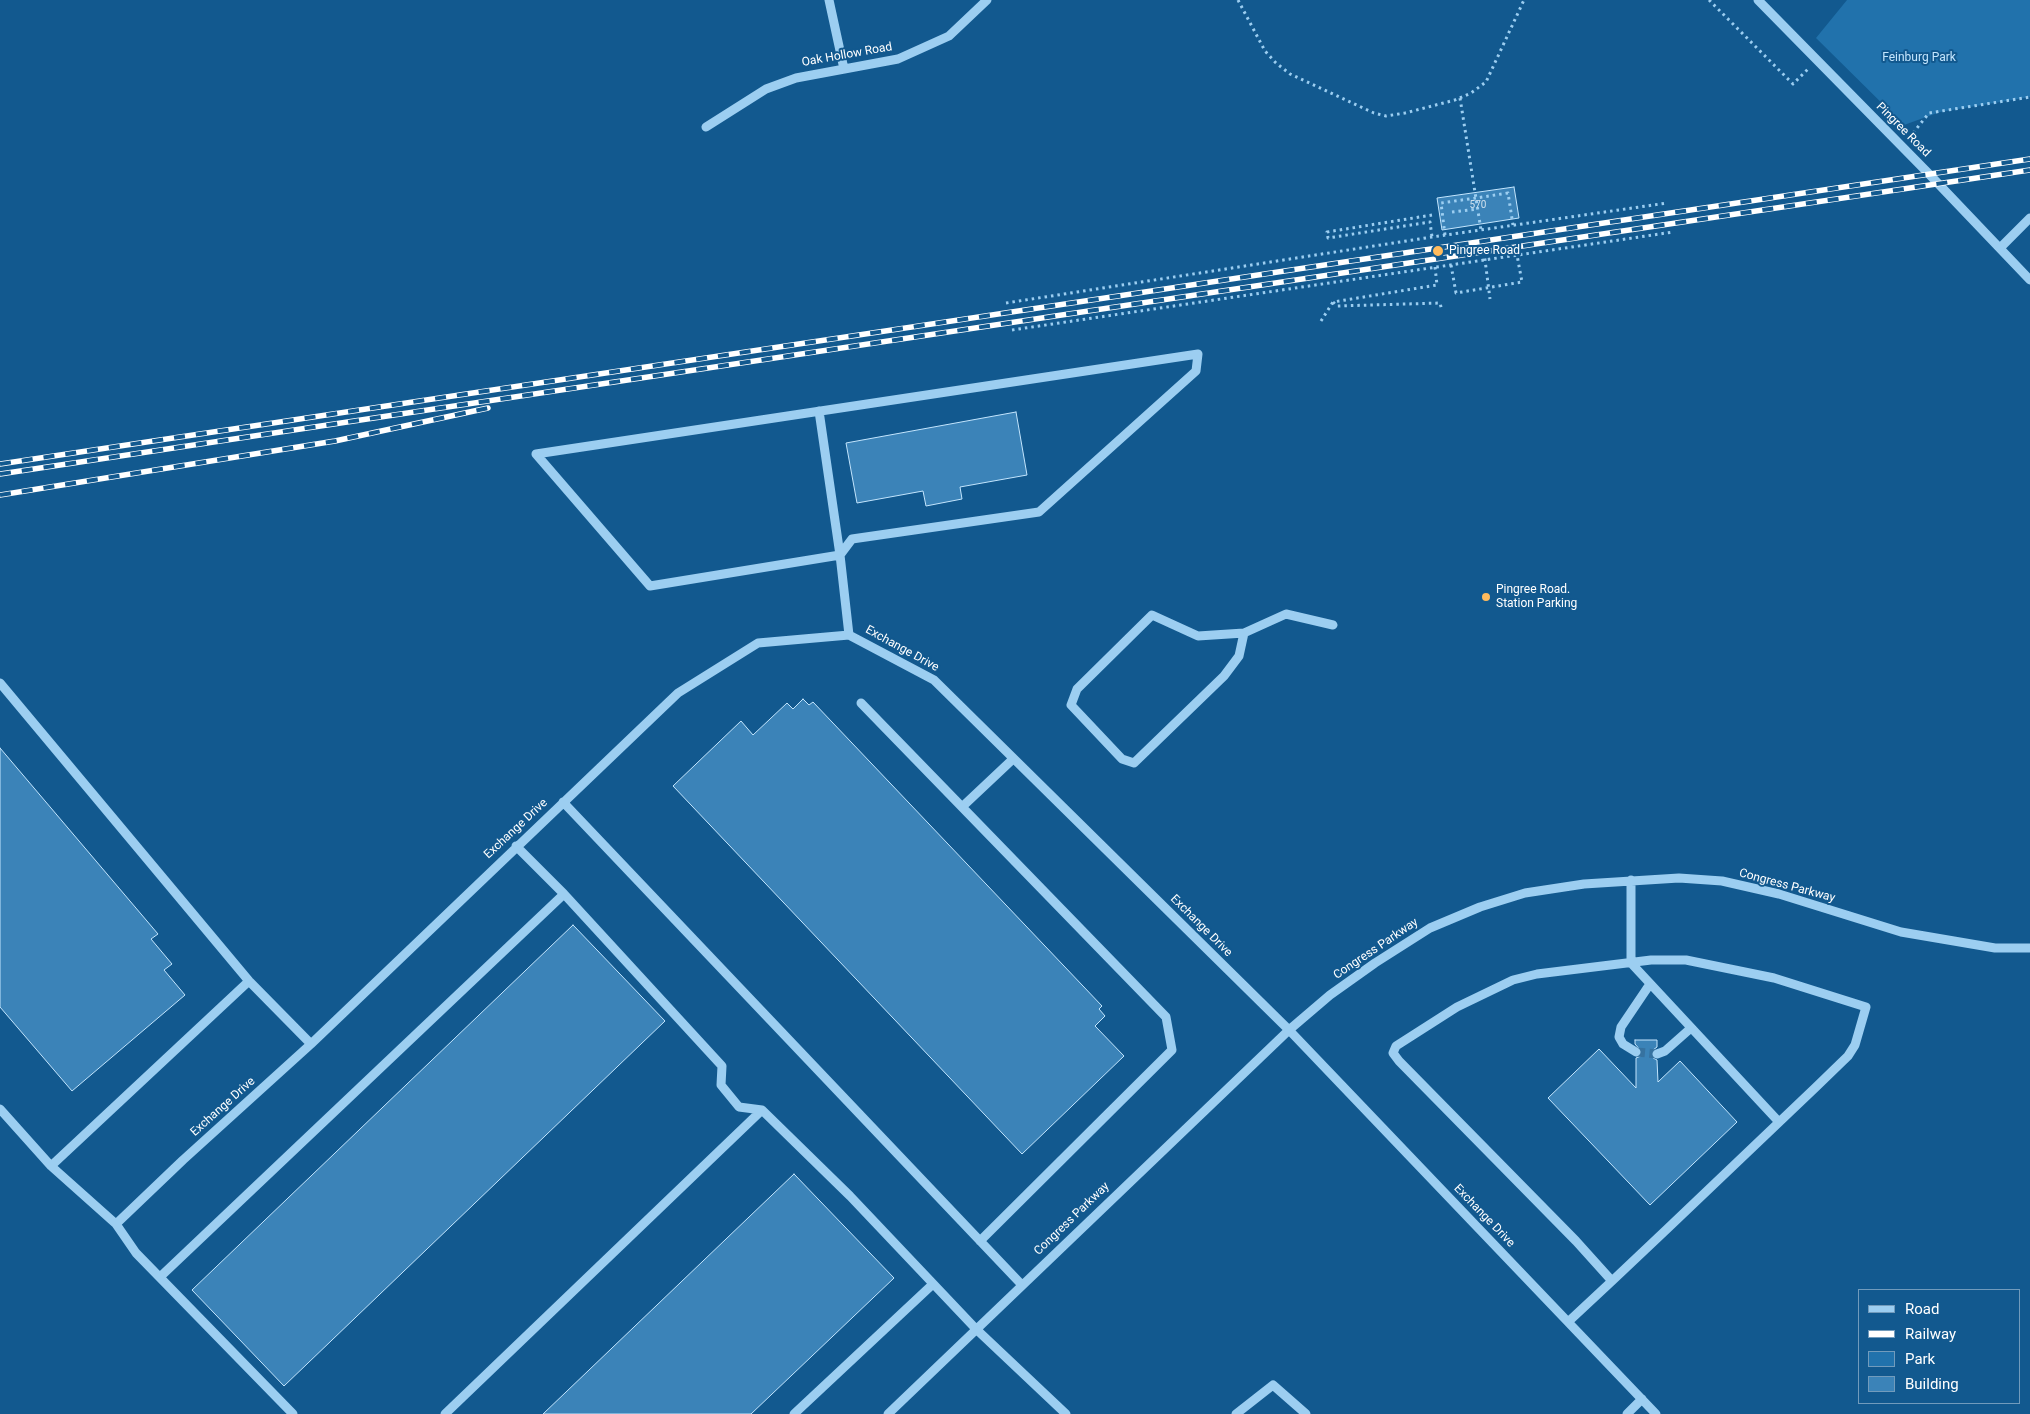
<!DOCTYPE html>
<style>
body{margin:0}
#map{position:relative;width:2030px;height:1414px;overflow:hidden;background:#12598f;font-family:Roboto,sans-serif}
canvas{display:block}
.legend{position:absolute;left:1858px;top:1289px;width:162px;height:115px;box-sizing:border-box;background:#12598f;border:1px solid #719bbc;margin:0;padding:6px 9px;list-style:none;font-size:15px;color:#fff}
.legend li{display:flex;align-items:center;gap:10px;height:25px}
.legend b{width:25px;border:1px solid #719bbc}
</style>
<div id="map">
<canvas width="2030" height="1414"></canvas>
<ul class="legend">
<li><b style="height:6px;background:#9ccef1"></b>Road</li>
<li><b style="height:6px;background:#fff"></b>Railway</li>
<li><b style="height:14px;background:#2172ac"></b>Park</li>
<li><b style="height:14px;background:#3b83b8"></b>Building</li>
</ul>
</div>
<script>
const context = document.querySelector('canvas').getContext('2d');
context.lineJoin = 'round';
function fillPath(path, color) { context.fillStyle = color; context.fill(path, 'evenodd'); }
const shape = rows => new Path2D(rows.map(r => 'M' + r).join(''));
function strokePath(path, color, width, dash) { context.strokeStyle = color; context.lineWidth = width; context.lineCap = dash ? 'butt' : 'round'; context.setLineDash(dash || []); context.stroke(path); }
function label(font, color, halo, rows, align = 'center') {
  context.font = font + ' Roboto,sans-serif'; context.lineWidth = 4; context.setLineDash([]); context.textBaseline = 'middle'; context.strokeStyle = halo; context.fillStyle = color; for (const [text, x, y, turn = 0] of rows) {
    context.save(); context.translate(x, y); context.rotate((+turn || 0) * Math.PI / 180); context.textAlign = isNaN(turn) ? turn : align; if (halo) context.strokeText(text, 0, 0); context.fillText(text, 0, 0); context.restore();
  }
}
fillPath(shape([
 [1847,0,2030,0,2030,97,1940,112,1904,125,1816,38]
]), '#2172ac');
const building = shape([
 [1514,187,1519,218,1442,230,1437,198,1514,187],
 [1016,412,1027,475,960,487,962,499,926,506,923,491,857,503,846,443,1016,412],
 [803,699,809,705,813,702,1102,1006,1099,1009,1105,1016,1095,1026,1124,1056,1022,1154,673,786,741,721,753,735,787,703,793,709,803,699],
 [0,748,158,934,151,939,172,964,164,970,185,995,72,1091,0,1007,0,748],
 [573,925,665,1021,284,1386,192,1290,573,925],
 [1635,1040,1657,1040,1657,1047,1653,1050,1651,1053,1653,1058,1657,1060,1658,1082,1680,1061,1737,1122,1650,1205,1548,1098,1599,1049,1636,1088,1636,1058,1641,1056,1642,1052,1635,1044,1635,1040],
 [794,1174,894,1278,751,1414,543,1414,794,1174]
]);
fillPath(building, '#3b83b8');
strokePath(building, '#c3e5fd', 1);
strokePath(shape([
 [1636,1052,1657,1054]
]), '#3672a0', 9, [9, 4.5]);
strokePath(shape([
 [1238,0,1265,51,1276,63,1290,74,1374,113,1386,116,1405,113,1455,100,1471,93,1486,82,1524,0],
 [1709,0,1793,84,1809,68],
 [1460,98,1481,230],
 [1909,138,1929,113,2030,97],
 [1452,212,1478,209],
 [1432,215,1327,232,1328,238,1430,222,1432,237],
 [1445,235,1441,203,1476,198,1508,193,1513,225],
 [1484,252,1490,299],
 [1451,265,1456,293,1522,282,1517,255],
 [1435,267,1437,285,1333,302,1337,306,1440,303,1442,311],
 [1006,303,1432,237,1667,203],
 [1321,321,1333,302],
 [1012,330,1673,232]
]), '#9ccef1', 3, [2.5, 4]);
strokePath(shape([
 [829,0,844,69],
 [1758,0,1929,174,2030,280],
 [706,127,766,89,796,78,898,59,949,36,987,0],
 [2000,248,2030,218],
 [819,411,840,555],
 [840,555,852,539,1039,512,1196,371,1198,354,536,454,650,586,840,555,849,635],
 [1244,633,1198,636,1152,615,1077,689,1071,705,1122,759,1134,763,1224,676,1239,656,1244,633,1286,614,1333,625],
 [0,683,249,981,311,1044],
 [861,703,1166,1017,1172,1050,980,1241],
 [563,802,1022,1285],
 [962,807,1013,759],
 [1631,880,1631,963,1779,1122],
 [564,894,722,1066,721,1085,739,1107,762,1110,850,1196,976,1329,1066,1414],
 [1636,1052,1623,1044,1619,1037,1621,1027,1650,984],
 [1657,1054,1665,1051,1691,1028],
 [0,1109,51,1166,116,1224,136,1253,293,1414],
 [51,1166,249,981],
 [116,1224,183,1160,311,1044,678,693,758,643,849,635,934,680,1289,1030,1656,1414],
 [160,1277,564,894,516,846],
 [1568,1322,1612,1281,1667,1229,1816,1087,1848,1056,1855,1045,1866,1007,1774,978,1686,960,1651,960,1537,974,1513,980,1457,1007,1396,1046,1393,1053,1399,1061,1576,1241,1612,1281],
 [445,1414,762,1110],
 [794,1414,933,1284],
 [888,1414,1289,1030,1330,995,1375,963,1430,928,1480,907,1525,893,1584,884,1679,878,1722,881,1779,894,1901,932,1995,948,2030,948],
 [1236,1414,1273,1385,1306,1414],
 [1627,1414,1642,1399]
]), '#9ccef1', 9);
const rail = shape([
 [0,464,2030,159],
 [0,474,2030,170],
 [0,495,335,441,488,408]
]);
strokePath(rail, '#fff', 5.5);
strokePath(rail, '#12598f', 4, [11]);
for (const [x, y, r, color] of [
 [1438,251,6,"#ffbb5d"],
 [1486,597,5,"#ffbb5d"]
]) { const dot = new Path2D(); dot.arc(x, y, r, 0, 2 * Math.PI); context.fillStyle = color; context.fill(dot); strokePath(dot, '#12598f', 2); }
label('10px', '#cee0ed', null, [
 ["570",1478,205]
]);
label('12px', '#fff', '#12598f', [
 ["Oak Hollow Road",847,55,-10],
 ["Pingree Road",1903,130,45],
 ["Exchange Drive",902,649,29],
 ["Exchange Drive",516,829,-43],
 ["Congress Parkway",1787,886,15],
 ["Exchange Drive",1201,926,45],
 ["Congress Parkway",1376,949,-34],
 ["Exchange Drive",223,1107,-42],
 ["Exchange Drive",1484,1216,46],
 ["Congress Parkway",1072,1219,-44]
]);
label('12px', '#c3e5fd', '#12598f', [
 ["Feinburg Park",1919,58]
]);
label('12px', '#fff', '#12598f', [
 ["Pingree Road",1449,251],
 ["Pingree Road.",1496,590],
 ["Station Parking",1496,604]
], 'left');
</script>
